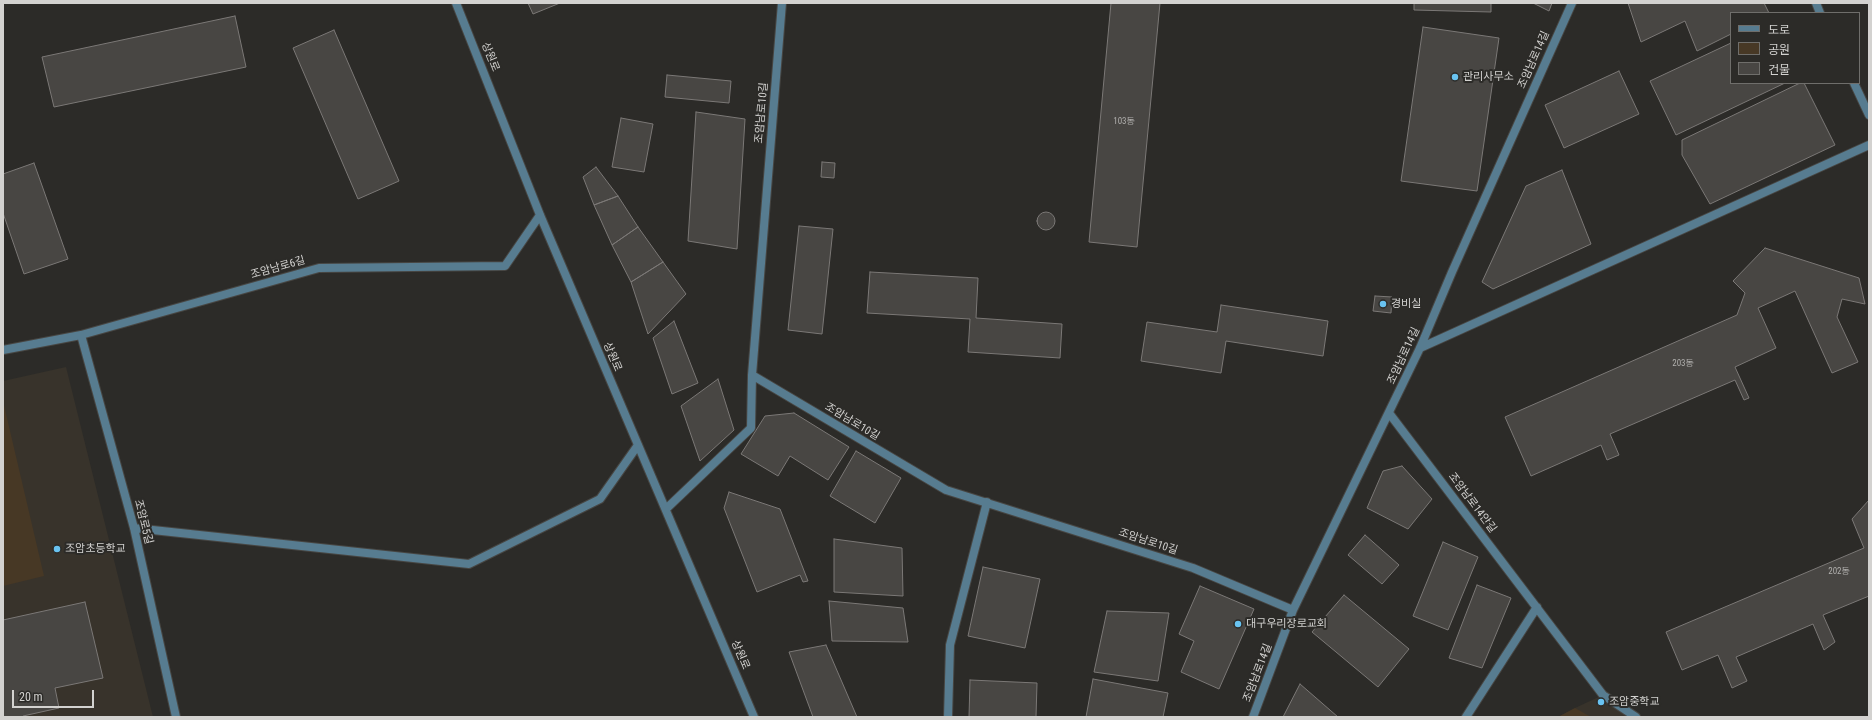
<!DOCTYPE html>
<meta charset="utf-8">
<style>
body{margin:0}
#map{position:relative;width:1872px;height:720px;overflow:hidden;background:#2c2b28;font-family:"Roboto Condensed","Noto Sans KR",sans-serif}
canvas{display:block}
.frame{position:absolute;inset:0;border:4px solid #d3d2d0;pointer-events:none}
.legend{position:absolute;left:1730px;top:12px;width:130px;height:72px;box-sizing:border-box;background:#2c2b28;border:1px solid #6f6e6b;margin:0;padding:5px 7px;list-style:none;font-size:12px;color:#d3d2d0}
.legend li{display:flex;align-items:center;gap:8px;height:20px}
.legend b{width:20px;border:1px solid #6f6e6b}
.scale{position:absolute;left:12px;top:690px;width:82px;height:18px;box-sizing:border-box;border:2px solid #d3d2d0;border-top:0;padding-left:5px;font-size:12px;line-height:14px;white-space:nowrap;color:#d3d2d0;-webkit-text-stroke:3px #2c2b28;paint-order:stroke}
</style>
<div id="map">
<canvas width="1872" height="720"></canvas>
<div class="frame"></div>
<ul class="legend">
<li><b style="height:5px;background:#577c90"></b>도로</li>
<li><b style="height:11px;background:#473825"></b>공원</li>
<li><b style="height:11px;background:#484643"></b>건물</li>
</ul>
<div class="scale">20 m</div>
</div>
<script>
const context = document.querySelector('canvas').getContext('2d');
context.lineJoin = 'round';
function fillPath(path, color) { context.fillStyle = color; context.fill(path, 'evenodd'); }
const shape = rows => new Path2D(rows.map(r => 'M' + r).join(''));
function strokePath(path, color, width, dash) { context.strokeStyle = color; context.lineWidth = width; context.lineCap = dash ? 'butt' : 'round'; context.setLineDash(dash || []); context.stroke(path); }
function label(font, color, halo, rows, align = 'center') {
  context.font = font + ' "Roboto Condensed","Noto Sans KR",sans-serif'; context.lineWidth = 4; context.setLineDash([]); context.textBaseline = 'middle'; context.strokeStyle = halo; context.fillStyle = color; for (const [text, x, y, turn = 0] of rows) {
    context.save(); context.translate(x, y); context.rotate((+turn || 0) * Math.PI / 180); context.textAlign = isNaN(turn) ? turn : align; if (halo) context.strokeText(text, 0, 0); context.fillText(text, 0, 0); context.restore();
  }
}
fillPath(shape([
 [66,367,153,717,3,717,3,381],
 [1603,695,1636,717,1558,717,1575,708]
]), '#38332b');
fillPath(shape([
 [3,401,44,576,3,586],
 [1575,708,1591,717,1558,717]
]), '#473825');
const building = shape([
 [528,3,560,3,533,14,528,3],
 [1111,3,1160,3,1137,247,1089,242,1111,3],
 [1414,3,1491,3,1491,12,1414,10,1414,3],
 [1533,3,1552,3,1549,11,1533,3],
 [1628,3,1764,3,1769,13,1731,13,1731,34,1697,51,1685,21,1641,42,1628,3],
 [235,16,246,67,54,107,42,57,235,16],
 [1423,27,1499,38,1477,191,1401,181,1423,27],
 [334,30,399,181,358,199,293,48,334,30],
 [1731,43,1731,83,1785,83,1676,135,1650,81,1731,43],
 [1619,71,1639,114,1564,148,1545,105,1619,71],
 [667,75,731,81,729,103,665,97,667,75],
 [1800,83,1804,83,1835,145,1710,204,1682,155,1682,140,1800,83],
 [696,112,745,119,737,249,688,241,696,112],
 [621,118,653,124,644,172,612,167,621,118],
 [822,162,835,163,834,178,821,177,822,162],
 [34,163,68,259,24,274,3,213,3,174,34,163],
 [596,167,618,196,594,205,583,177,596,167],
 [1562,170,1591,244,1493,289,1482,282,1526,186,1562,170],
 [618,196,638,227,612,245,594,205,618,196],
 '1037 221a9 9 0 1 1 18 0a9 9 0 1 1-18 0Z',
 [799,226,833,229,822,334,788,330,799,226],
 [638,227,663,262,631,282,612,245,638,227],
 [1765,248,1859,278,1865,304,1842,299,1837,317,1858,362,1832,373,1795,291,1758,308,1776,348,1735,367,1749,398,1744,400,1735,380,1610,434,1619,455,1607,460,1601,445,1531,476,1505,417,1737,315,1745,293,1733,281,1765,248],
 [663,262,686,294,648,334,631,282,663,262],
 [870,272,978,278,976,318,1062,324,1060,358,968,352,970,319,867,313,870,272],
 [1375,296,1392,297,1391,313,1373,311,1375,296],
 [1221,305,1328,321,1323,356,1226,341,1221,373,1141,361,1147,322,1217,332,1221,305],
 [674,321,698,383,672,394,653,338,674,321],
 [718,379,734,430,700,461,681,406,718,379],
 [794,413,849,447,828,480,790,456,778,476,741,454,765,416,794,413],
 [856,451,901,478,875,523,830,496,856,451],
 [1402,466,1432,499,1408,529,1367,508,1383,471,1402,466],
 [729,492,780,509,808,581,803,582,800,575,757,592,724,508,729,492],
 [1869,500,1869,596,1823,615,1835,642,1824,650,1813,624,1736,657,1747,681,1732,688,1718,655,1682,670,1666,632,1864,548,1852,519,1869,500],
 [1365,535,1399,565,1382,584,1348,555,1365,535],
 [834,539,902,548,903,596,834,592,834,539],
 [1443,542,1478,557,1448,630,1413,616,1443,542],
 [983,567,1040,579,1025,648,968,636,983,567],
 [1477,585,1511,598,1482,668,1449,658,1477,585],
 [1200,586,1254,609,1219,689,1181,672,1194,641,1179,634,1200,586],
 [1344,595,1409,649,1378,687,1312,632,1344,595],
 [829,601,903,608,908,642,832,641,829,601],
 [85,602,103,678,55,688,59,708,23,716,24,717,3,717,3,620,85,602],
 [1107,611,1169,613,1158,681,1094,672,1107,611],
 [826,645,857,717,813,717,789,652,826,645],
 [1093,679,1168,693,1163,717,1086,717,1093,679],
 [970,680,1037,683,1036,717,969,717,970,680],
 [1300,684,1338,717,1283,717,1300,684]
]);
fillPath(building, '#484643');
strokePath(building, '#7b7876', 1);
const street = shape([
 [456,3,540,215,754,717],
 [782,3,752,375,946,490,1193,568,1293,610],
 [1816,3,1820,13],
 [1854,83,1869,115],
 [81,335,134,528,176,717],
 [1420,348,1869,145],
 [3,350,81,335,319,268,505,266,540,215],
 [1389,413,1603,695,1636,717],
 [667,508,751,428,752,375],
 [134,528,469,564,600,499,638,445],
 [948,717,950,645,987,502],
 [1253,717,1293,610,1420,348,1452,272,1572,3],
 [1466,717,1537,607]
]);
strokePath(street, '#474643', 10);
strokePath(street, '#577c90', 8);
for (const [x, y, r, color] of [
 [1455,77,4,"#69c3f1"],
 [1383,304,4,"#69c3f1"],
 [57,549,4,"#69c3f1"],
 [1238,624,4,"#69c3f1"],
 [1601,702,4,"#69c3f1"]
]) { const dot = new Path2D(); dot.arc(x, y, r, 0, 2 * Math.PI); context.fillStyle = color; context.fill(dot); strokePath(dot, '#2c2b28', 1.5); }
label('9px', '#b0afad', null, [
 ["103동",1124,122],
 ["203동",1683,364],
 ["202동",1839,572]
]);
label('11px', '#d3d2d0', '#2c2b28', [
 ["상원로",490,57,68],
 ["조암남로14길",1534,60,-66],
 ["조암남로10길",762,113,-85],
 ["조암남로6길",278,268,-16],
 ["조암남로14길",1404,356,-65],
 ["상원로",612,357,67],
 ["조암남로10길",852,422,31],
 ["조암남로14안길",1472,503,53],
 ["조암로5길",143,522,76],
 ["조암남로10길",1148,542,18],
 ["상원로",740,655,67],
 ["조암남로14길",1258,673,-69]
]);
label('11px', '#d3d2d0', '#2c2b28', [
 ["관리사무소",1463,77],
 ["경비실",1391,304],
 ["조암초등학교",65,549],
 ["대구우리장로교회",1246,624],
 ["조암중학교",1609,702]
], 'left');
</script>
